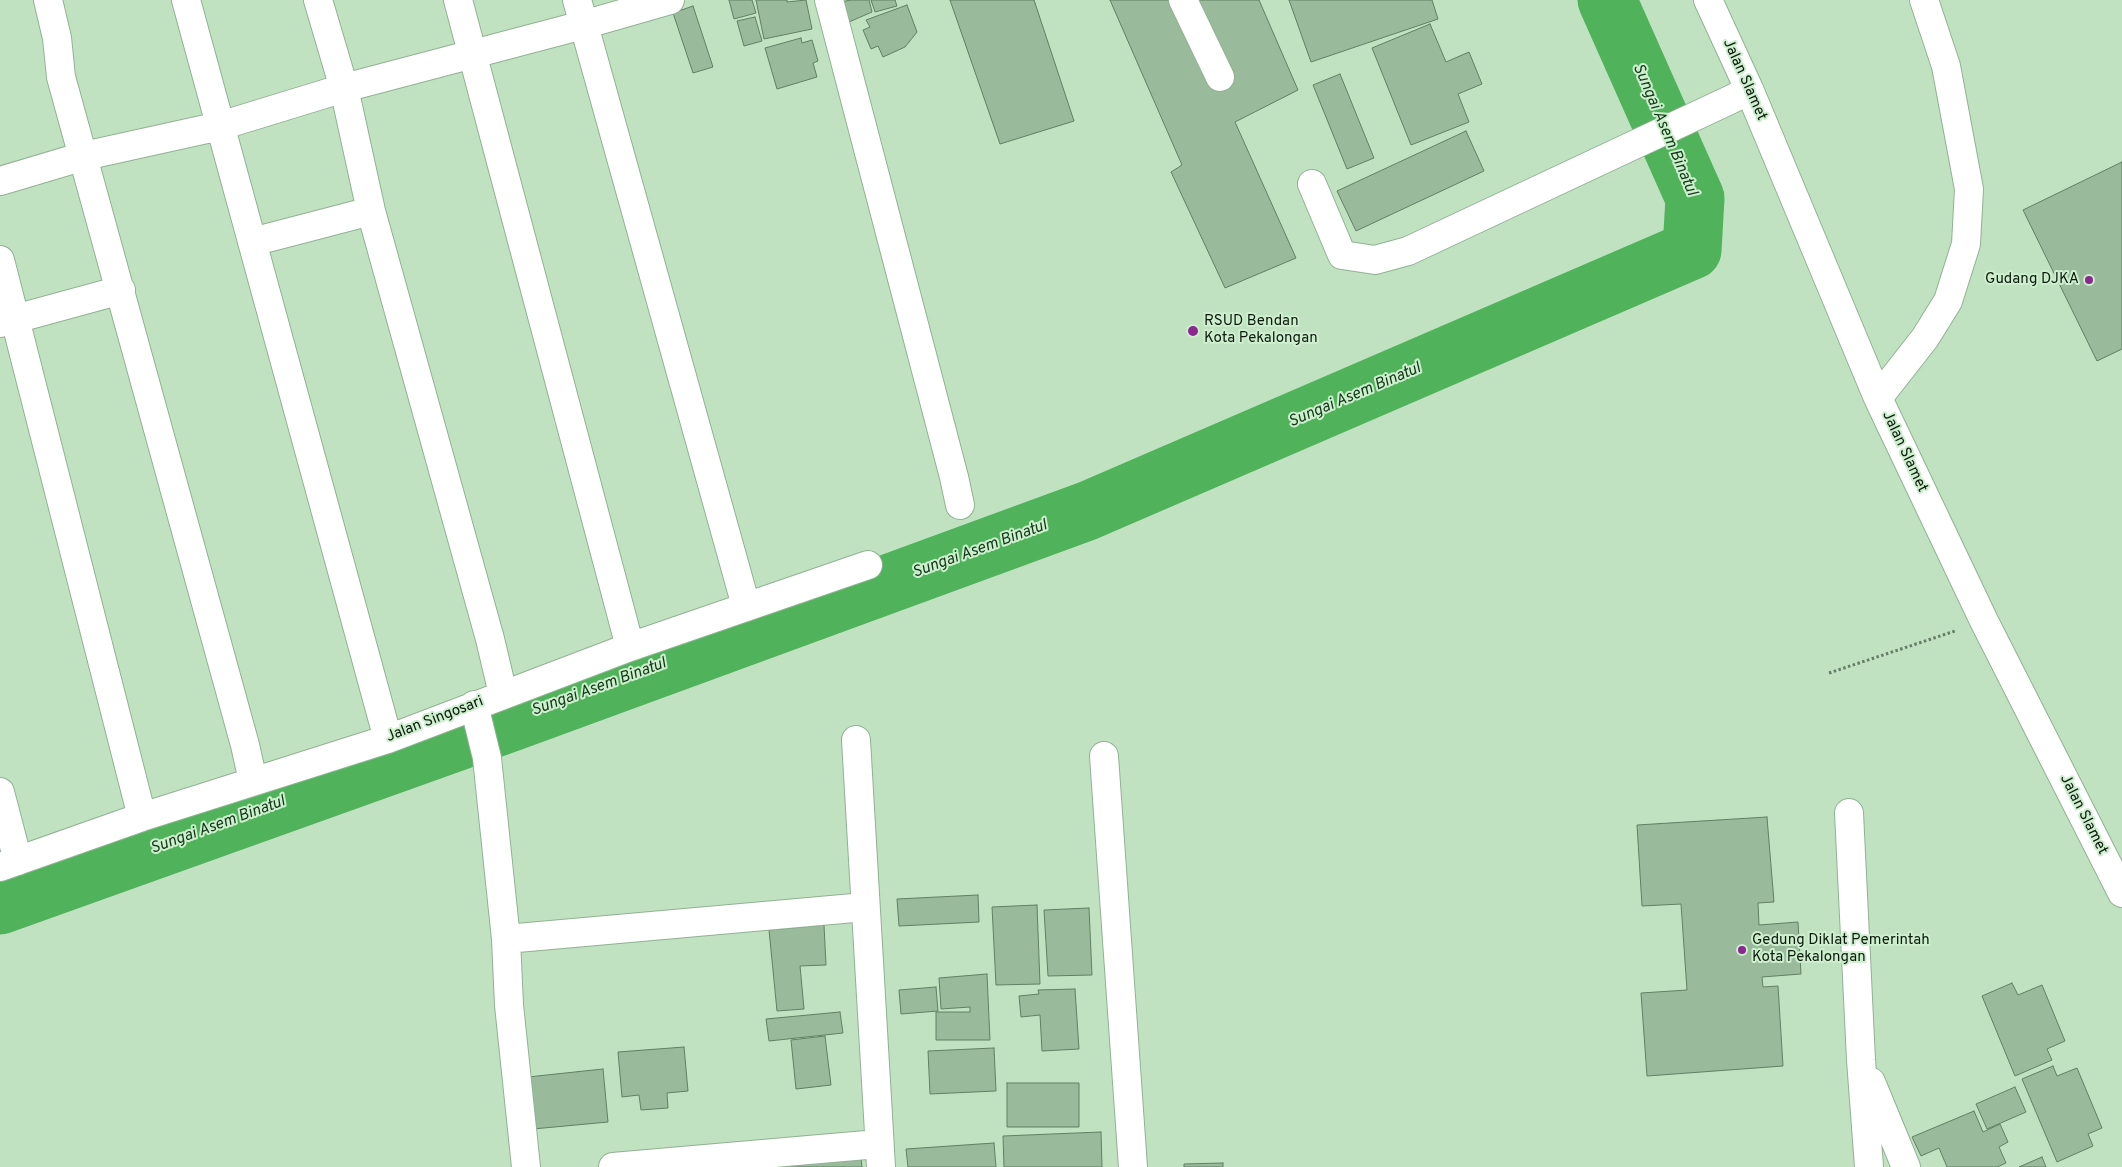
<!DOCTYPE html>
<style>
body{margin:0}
canvas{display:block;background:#c0e2c1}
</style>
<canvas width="2122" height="1167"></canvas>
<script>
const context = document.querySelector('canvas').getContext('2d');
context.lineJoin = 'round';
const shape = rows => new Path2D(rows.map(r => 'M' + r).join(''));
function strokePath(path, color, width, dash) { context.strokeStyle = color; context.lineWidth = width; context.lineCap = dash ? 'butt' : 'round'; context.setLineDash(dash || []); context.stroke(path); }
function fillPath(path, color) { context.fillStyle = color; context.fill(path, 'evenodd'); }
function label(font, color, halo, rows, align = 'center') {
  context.font = font + ' Overpass,sans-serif'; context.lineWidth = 4; context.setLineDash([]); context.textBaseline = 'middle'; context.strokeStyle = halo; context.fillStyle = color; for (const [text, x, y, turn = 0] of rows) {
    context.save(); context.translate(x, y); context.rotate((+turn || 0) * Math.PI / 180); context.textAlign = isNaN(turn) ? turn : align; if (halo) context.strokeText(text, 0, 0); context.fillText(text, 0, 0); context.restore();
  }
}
strokePath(shape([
 [0,905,514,721,1087,511,1692,250,1695,198,1607,0]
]), '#50b25b', 59);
const building = shape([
 [729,0,752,0,756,13,734,19,729,0],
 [756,0,787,0,787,2,806,0,812,29,764,39,756,0],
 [850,0,869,0,872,12,849,22,842,2,850,0],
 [871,0,895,0,897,6,875,12,871,0],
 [950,0,1034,0,1074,121,1000,144,950,0],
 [1110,0,1175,0,1215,89,1231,84,1192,0,1259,0,1298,90,1235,122,1296,258,1225,288,1171,172,1182,165,1110,0],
 [1289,0,1432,0,1438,19,1311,62,1289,0],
 [907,5,917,32,905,47,883,57,878,46,871,49,863,30,870,27,866,20,907,5],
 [693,6,713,67,693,73,673,13,693,6],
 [755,17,762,41,744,46,737,21,755,17],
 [1430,24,1446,62,1469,52,1482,84,1458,94,1469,122,1411,145,1372,48,1430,24],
 [801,38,802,43,812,40,818,61,813,63,817,77,777,89,765,48,801,38],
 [1340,74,1374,158,1347,169,1313,85,1340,74],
 [1466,131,1484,171,1356,231,1337,191,1466,131],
 [2122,162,2122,349,2097,361,2023,210,2122,162],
 [1767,817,1774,902,1758,903,1759,925,1798,922,1801,974,1762,977,1763,987,1778,986,1783,1066,1647,1076,1641,993,1687,990,1681,904,1642,906,1637,825,1767,817],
 [978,895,979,922,899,926,897,899,978,895],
 [1037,905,1040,984,996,985,992,907,1037,905],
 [1089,908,1092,975,1048,976,1044,910,1089,908],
 [824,925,826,965,800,966,804,1009,777,1011,769,930,824,925],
 [987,974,990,1040,936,1040,936,1012,970,1012,970,1007,941,1009,939,978,987,974],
 [2012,983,2018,995,2042,985,2065,1041,2047,1049,2052,1060,2015,1076,1982,996,2012,983],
 [936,987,938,1011,901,1014,899,990,936,987],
 [1075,989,1079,1049,1042,1051,1040,1015,1021,1017,1019,996,1039,994,1038,990,1075,989],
 [840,1012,843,1033,769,1041,766,1019,840,1012],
 [825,1036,831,1085,796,1089,791,1040,825,1036],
 [684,1047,688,1091,667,1093,668,1108,641,1110,639,1095,622,1097,618,1052,684,1047],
 [994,1048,996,1091,930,1094,928,1051,994,1048],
 [2053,1066,2057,1076,2077,1068,2102,1128,2088,1134,2093,1146,2057,1162,2022,1079,2053,1066],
 [603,1069,608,1122,533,1129,528,1077,603,1069],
 [1007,1083,1079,1083,1079,1127,1007,1127,1007,1083],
 [2015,1087,2026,1112,1987,1129,1976,1104,2015,1087],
 [1974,1111,1983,1132,2000,1124,2008,1142,1999,1147,2006,1163,1997,1167,1947,1167,1939,1148,1921,1156,1912,1137,1974,1111],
 [1101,1132,1102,1167,1004,1167,1003,1136,1101,1132],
 [994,1143,996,1167,908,1167,906,1149,994,1143],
 [860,1148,862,1167,751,1167,860,1148],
 [2042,1157,2046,1167,2019,1167,2042,1157],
 [1223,1163,1223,1167,1184,1167,1184,1164,1223,1163]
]);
fillPath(building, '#99ba9b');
strokePath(building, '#618063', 1);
const minor = shape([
 [48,0,57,38,61,77,245,745,253,781],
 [186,0,388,739],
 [318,0,344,88,371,211,490,639,503,694],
 [458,0,630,647],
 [577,0,746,606],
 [829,0,954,477,960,505],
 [1183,0,1220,77],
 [1708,0,1749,89,1878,398,1984,621,2122,893],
 [0,181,84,156,220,126,344,88,583,25,670,0],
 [1312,184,1342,255,1375,260,1408,251,1734,98,1749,89],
 [252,242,371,211],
 [0,260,142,817],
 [0,323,121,290],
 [1878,398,1925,338,1948,301,1966,244,1969,189,1946,66,1924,0],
 [474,705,487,758,506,939,509,1005,526,1167],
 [856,740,881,1167],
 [1104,756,1133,1167],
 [0,792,18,861],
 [1849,813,1861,1060,1869,1167],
 [0,867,142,817,388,739,630,647,868,565],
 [506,939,865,907],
 [1871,1082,1906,1167],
 [613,1167,878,1144]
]);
strokePath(minor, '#91b293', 30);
strokePath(shape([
 [1829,673,1955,631]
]), '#657c66', 3, [2.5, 2.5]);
strokePath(minor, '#fff', 28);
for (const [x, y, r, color] of [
 [2089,280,5,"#8b2890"],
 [1193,331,6,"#8b2890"],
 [1742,950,5,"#8b2890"]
]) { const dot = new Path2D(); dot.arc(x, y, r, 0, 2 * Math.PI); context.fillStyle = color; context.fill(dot); strokePath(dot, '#cdefce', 2); }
label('15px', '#0d190d', '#cdefce', [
 ["Jalan Slamet",1744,80,66],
 ["Jalan Slamet",1904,452,65],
 ["Jalan Singosari",435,720,-21],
 ["Jalan Slamet",2083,815,63]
]);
label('15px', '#0d190d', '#cdefce', [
 ["Gudang DJKA",2079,280,"right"],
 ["RSUD Bendan",1204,322],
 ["Kota Pekalongan",1204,339],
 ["Gedung Diklat Pemerintah",1752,941],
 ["Kota Pekalongan",1752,958]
], 'left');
label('italic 16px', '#113816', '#cdefce', [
 ["Sungai Asem Binatul",1664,130,67],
 ["Sungai Asem Binatul",1355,396,-23],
 ["Sungai Asem Binatul",980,550,-20],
 ["Sungai Asem Binatul",599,688,-20],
 ["Sungai Asem Binatul",218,826,-20]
]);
</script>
